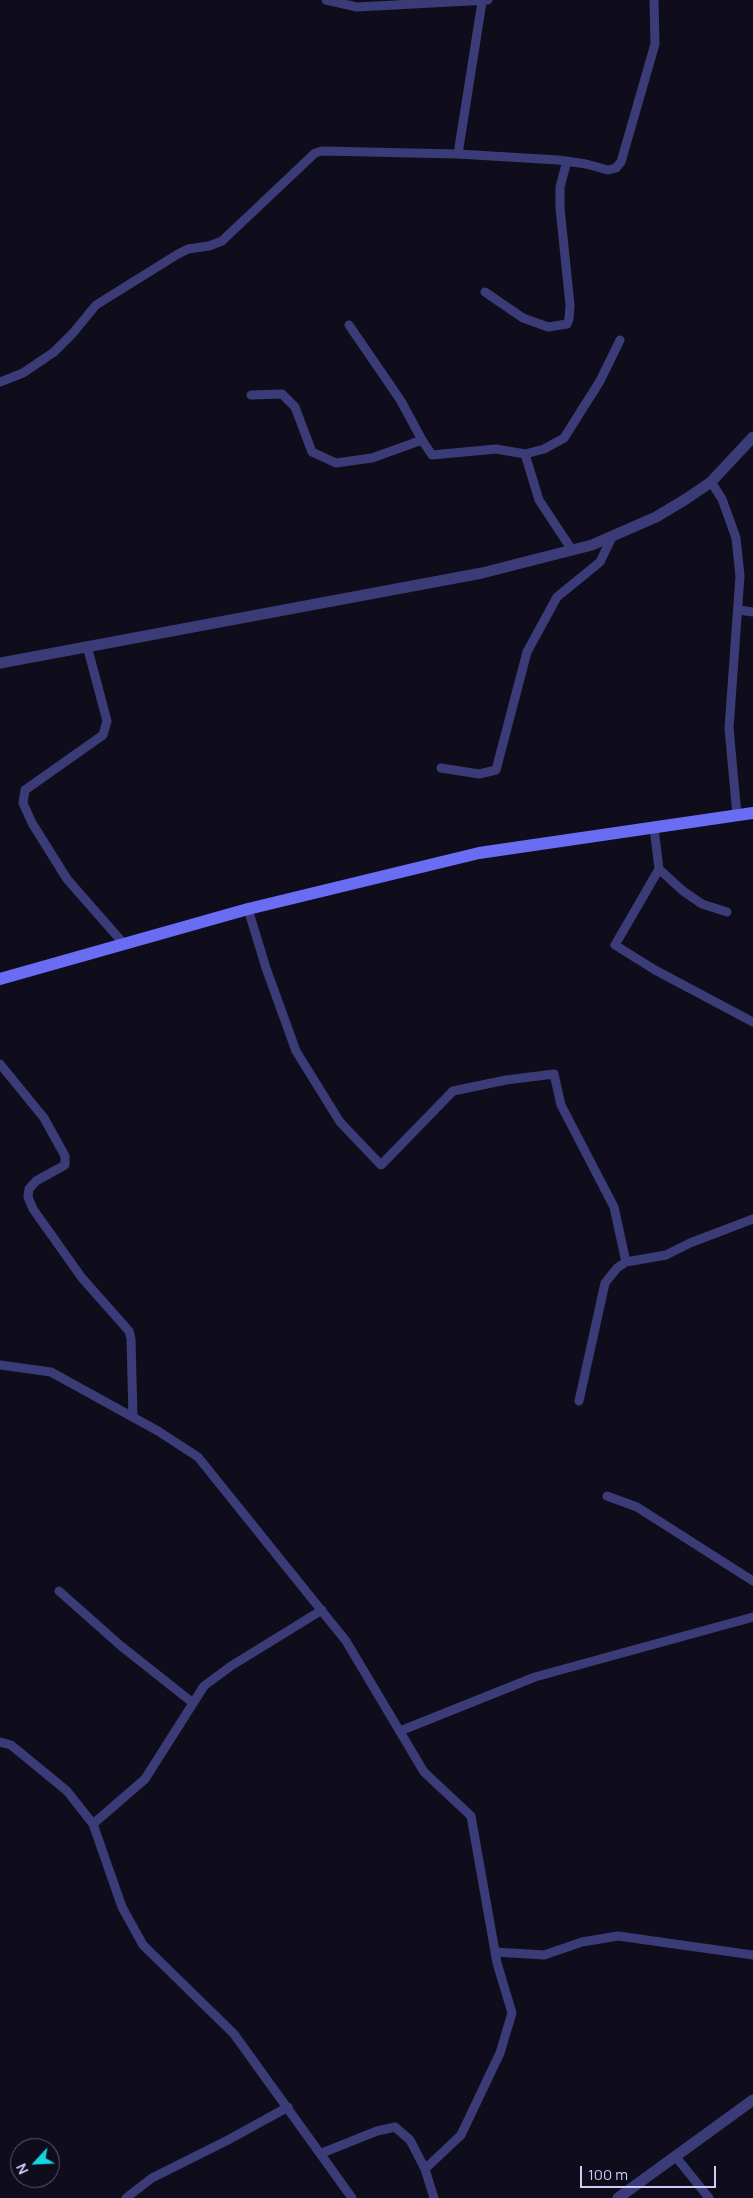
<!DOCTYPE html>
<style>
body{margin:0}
#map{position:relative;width:753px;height:2198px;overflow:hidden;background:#0f0d1c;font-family:Manrope,sans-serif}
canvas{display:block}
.north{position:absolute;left:10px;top:2138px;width:50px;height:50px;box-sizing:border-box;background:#0f0d1c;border:1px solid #5c5975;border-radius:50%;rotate:245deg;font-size:14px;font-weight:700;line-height:20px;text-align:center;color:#cfccfb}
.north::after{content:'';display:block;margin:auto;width:18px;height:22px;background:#12d6e1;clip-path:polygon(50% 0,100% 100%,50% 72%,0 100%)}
.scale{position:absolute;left:580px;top:2166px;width:136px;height:22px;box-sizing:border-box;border:2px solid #cfccfb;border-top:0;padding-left:6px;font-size:15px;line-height:18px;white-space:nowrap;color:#cfccfb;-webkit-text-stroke:4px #0f0d1c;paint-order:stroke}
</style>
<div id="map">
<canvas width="753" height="2198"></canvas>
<div class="north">N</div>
<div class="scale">100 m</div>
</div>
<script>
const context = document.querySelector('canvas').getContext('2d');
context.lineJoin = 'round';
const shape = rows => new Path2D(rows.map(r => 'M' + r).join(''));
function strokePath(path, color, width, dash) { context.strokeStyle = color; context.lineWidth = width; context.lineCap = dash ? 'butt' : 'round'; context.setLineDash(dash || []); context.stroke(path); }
strokePath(shape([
 [326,0,357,7,488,0],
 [458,154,482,2],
 [485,292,523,318,548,327,567,324,569,319,570,305,560,208,560,187,567,161],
 [349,325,401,401,422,440],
 [0,382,23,373,54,352,73,333,96,305,178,254,188,249,209,246,222,241,315,153,322,151,458,154,558,160,586,164,608,170,616,168,621,162,655,44,654,0],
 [251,395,282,394,295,407,312,452,336,463,372,458,422,440,432,455,496,449,525,454,539,500,572,550],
 [525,454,544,449,564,438,600,381,620,340],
 [711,482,722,499,736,538,740,576,729,728,737,815],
 [739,610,753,612],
 [87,646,107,721,103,735,25,790,23,803,32,823,67,879,124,944],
 [441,768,479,774,496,770,527,652,557,597,600,562,612,537],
 [654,828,659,869,615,945,655,970,753,1022],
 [659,869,683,891,702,904,727,912],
 [248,909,266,968,296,1051,340,1122,381,1165,453,1091,506,1080,554,1074,561,1105,614,1207,626,1262,666,1255,690,1243,753,1219],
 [0,1064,44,1118,65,1156,65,1165,36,1181,29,1189,28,1197,33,1209,82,1278,129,1331,131,1339,133,1417],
 [0,1365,51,1372,158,1431,198,1457,346,1641,424,1772,471,1816,497,1963,512,2013,500,2053,461,2135,425,2169],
 [579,1401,605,1283,617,1268,626,1262],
 [607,1496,637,1507,753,1581],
 [59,1591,121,1646,193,1703],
 [400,1731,535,1677,753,1617],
 [0,1742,11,1745,67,1791,93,1824,122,1907,143,1945,234,2034,352,2198],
 [93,1824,145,1779,204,1686,231,1666,322,1610],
 [495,1952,544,1955,582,1942,618,1936,753,1955],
 [322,2153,377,2131,395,2127,410,2140,425,2169,434,2198],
 [676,2157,709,2198],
 [126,2198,152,2178,228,2140,288,2107]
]), '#3b3c77', 9);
strokePath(shape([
 [0,663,482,573,592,545,656,517,686,499,711,482,753,437],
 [618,2198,753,2100]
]), '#3b3c77', 11);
strokePath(shape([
 [0,979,248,909,479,853,753,813]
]), '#6a6df3', 12);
</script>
